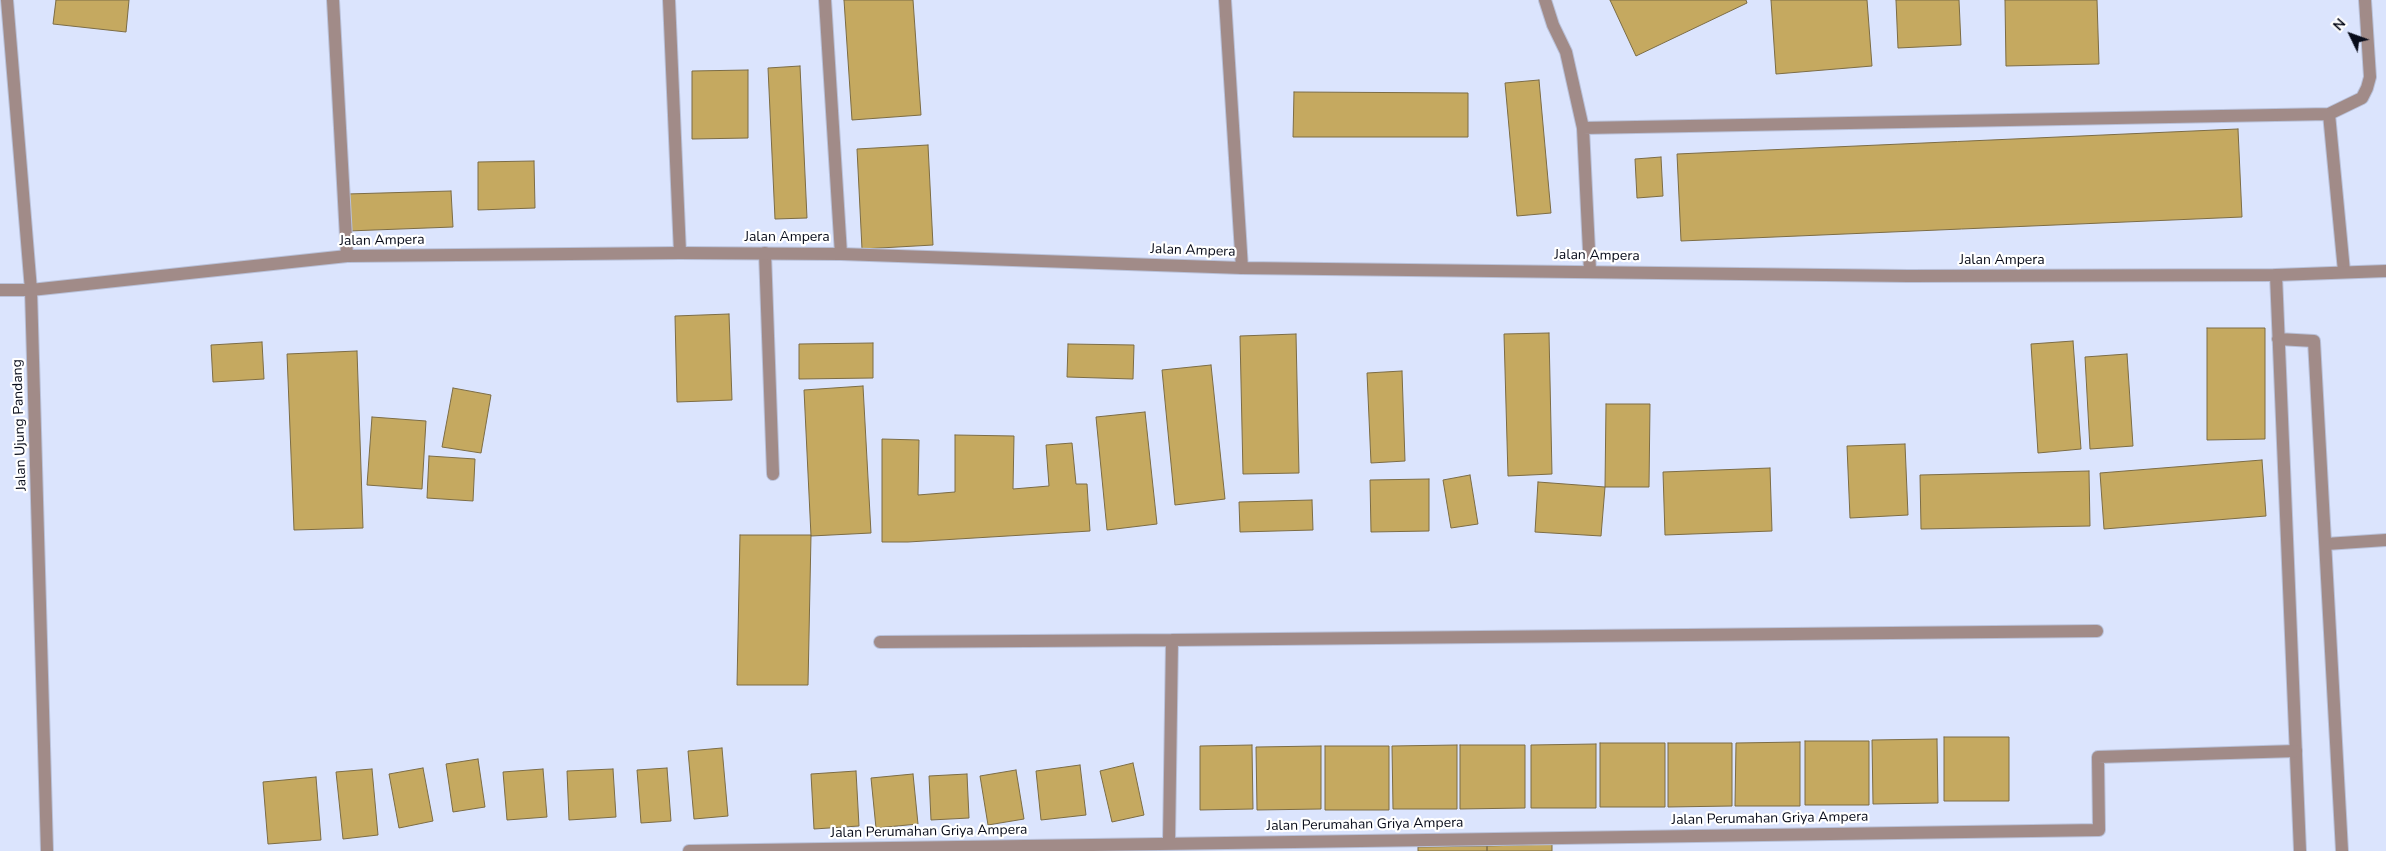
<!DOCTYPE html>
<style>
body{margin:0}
#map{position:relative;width:2386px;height:851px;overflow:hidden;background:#dbe4fd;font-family:"Nunito Sans",sans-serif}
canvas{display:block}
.north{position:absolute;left:2326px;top:10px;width:50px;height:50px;-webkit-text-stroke:4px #fff;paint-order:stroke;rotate:312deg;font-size:14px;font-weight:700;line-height:20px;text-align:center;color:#080c1a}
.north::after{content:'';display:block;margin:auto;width:18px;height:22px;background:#080c1a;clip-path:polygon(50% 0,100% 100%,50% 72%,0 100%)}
</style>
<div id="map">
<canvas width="2386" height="851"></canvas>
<div class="north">N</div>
</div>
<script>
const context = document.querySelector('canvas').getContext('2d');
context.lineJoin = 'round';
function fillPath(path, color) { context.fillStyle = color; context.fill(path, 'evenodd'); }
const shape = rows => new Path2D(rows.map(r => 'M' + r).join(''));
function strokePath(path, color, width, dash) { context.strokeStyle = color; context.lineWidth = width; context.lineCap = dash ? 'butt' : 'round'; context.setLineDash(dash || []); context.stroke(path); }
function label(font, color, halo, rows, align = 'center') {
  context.font = font + ' "Nunito Sans",sans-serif'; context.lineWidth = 4.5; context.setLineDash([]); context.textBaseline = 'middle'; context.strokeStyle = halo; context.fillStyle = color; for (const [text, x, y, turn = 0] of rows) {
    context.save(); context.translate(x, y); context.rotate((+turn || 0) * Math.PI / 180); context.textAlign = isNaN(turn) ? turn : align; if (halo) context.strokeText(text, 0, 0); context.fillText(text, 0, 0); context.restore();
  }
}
const building = shape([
 [56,0,129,0,126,32,53,24,56,0],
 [844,0,913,0,921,115,852,120,844,0],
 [1610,0,1746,0,1747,3,1636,56,1610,0],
 [1771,0,1867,0,1872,66,1776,74,1771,0],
 [1896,0,1959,0,1961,45,1898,48,1896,0],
 [2005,0,2097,0,2099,64,2006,66,2005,0],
 [800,66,807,218,775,219,768,68,800,66],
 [748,70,748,138,692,139,692,71,748,70],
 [1539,80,1551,213,1517,216,1505,83,1539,80],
 [1294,92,1468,93,1468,137,1293,137,1294,92],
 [2238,129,2242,217,1681,241,1677,154,2238,129],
 [928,145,933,245,862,249,857,149,928,145],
 [1661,157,1663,196,1637,198,1635,159,1661,157],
 [534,161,535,208,478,210,478,162,534,161],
 [451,191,453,227,348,231,347,194,451,191],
 [729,314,732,400,677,402,675,316,729,314],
 [2207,328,2265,328,2265,439,2207,440,2207,328],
 [1549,333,1552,474,1508,476,1504,334,1549,333],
 [1296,334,1299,473,1243,474,1240,336,1296,334],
 [2073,341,2081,449,2038,453,2031,344,2073,341],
 [262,342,264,379,213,382,211,345,262,342],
 [873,343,873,378,799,379,799,344,873,343],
 [1068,344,1134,345,1133,379,1067,377,1068,344],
 [357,351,363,528,294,530,287,354,357,351],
 [2127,354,2133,446,2090,449,2085,357,2127,354],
 [1211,365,1225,499,1175,505,1162,370,1211,365],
 [1402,371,1405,461,1371,463,1367,373,1402,371],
 [863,386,871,533,811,536,804,390,863,386],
 [453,388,491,395,481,453,442,447,453,388],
 [1606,404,1650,404,1649,487,1605,487,1606,404],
 [1145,412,1157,524,1107,530,1096,417,1145,412],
 [372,417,426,421,422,489,367,485,372,417],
 [955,435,1014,436,1013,489,1049,486,1046,445,1072,443,1076,484,1087,484,1090,531,908,542,882,542,882,439,919,440,918,495,955,492,955,435],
 [1905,444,1908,515,1850,518,1847,446,1905,444],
 [429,456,475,459,473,501,427,498,429,456],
 [2262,460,2266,516,2104,529,2100,473,2262,460],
 [1770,468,1772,531,1665,535,1663,472,1770,468],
 [2089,471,2090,526,1921,529,1920,475,2089,471],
 [1470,475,1478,524,1451,528,1443,480,1470,475],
 [1429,479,1429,531,1371,532,1370,480,1429,479],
 [1538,482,1605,487,1601,536,1535,532,1538,482],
 [1312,500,1313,530,1240,532,1239,502,1312,500],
 [740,535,811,535,808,685,737,685,740,535],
 [1944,737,2009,737,2009,801,1944,801,1944,737],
 [1937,739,1938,803,1873,804,1872,740,1937,739],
 [1805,741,1869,741,1869,805,1805,805,1805,741],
 [1800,742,1800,806,1735,806,1736,743,1800,742],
 [1600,743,1665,743,1665,807,1600,807,1600,743],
 [1668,743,1732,743,1732,806,1668,807,1668,743],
 [1596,744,1596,808,1531,808,1531,745,1596,744],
 [1252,745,1253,809,1200,810,1200,746,1252,745],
 [1457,745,1457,809,1393,809,1392,746,1457,745],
 [1460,745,1525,745,1525,808,1460,809,1460,745],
 [1321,746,1321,809,1257,810,1256,747,1321,746],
 [1325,746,1389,746,1389,810,1325,810,1325,746],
 [722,748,728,816,694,819,688,751,722,748],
 [478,759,485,807,453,812,446,764,478,759],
 [1133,763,1144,815,1112,822,1100,771,1133,763],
 [1080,765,1086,815,1041,820,1036,771,1080,765],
 [423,768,433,821,399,828,389,774,423,768],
 [667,768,671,821,641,823,637,770,667,768],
 [372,769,378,835,343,839,336,772,372,769],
 [543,769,547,817,507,820,503,772,543,769],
 [613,769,616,817,569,820,567,771,613,769],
 [1016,770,1024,819,988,825,980,776,1016,770],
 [856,771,859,826,814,829,811,774,856,771],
 [913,774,918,824,876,828,871,778,913,774],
 [967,774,969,818,931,820,929,776,967,774],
 [316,777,321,840,268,844,263,782,316,777],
 [1552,844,1552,851,1487,851,1487,846,1552,844],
 [1487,846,1487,851,1418,851,1418,847,1487,846]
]);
fillPath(building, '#c5a960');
strokePath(building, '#7c6c45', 1);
const service = shape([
 [333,0,347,256],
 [669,0,680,253],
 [825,0,841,254],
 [1225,0,1242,268],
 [1545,0,1553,25,1566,52,1583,128,1590,271],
 [1583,128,2329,114],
 [765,253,773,474],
 [2344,271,2329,114,2362,98,2367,88,2370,77,2365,0],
 [2276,275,2300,851],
 [2278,339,2314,341,2342,851],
 [2326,544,2386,540]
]);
const minor = shape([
 [7,0,31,290,47,851],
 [0,290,31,290,347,256,680,253,841,254,1242,268,1908,276,2276,275,2386,271],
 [1172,640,2097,631],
 [880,642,1172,640,1169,842],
 [689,851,2099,830,2098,757,2296,751]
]);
strokePath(service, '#b9c1d9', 14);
strokePath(minor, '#b9c1d9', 14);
strokePath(service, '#a18b88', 12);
strokePath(minor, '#a18b88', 12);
label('14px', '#080c1a', '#fff', [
 ["Jalan Ampera",787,238],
 ["Jalan Ampera",382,241,-1],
 ["Jalan Ampera",1193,251,2],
 ["Jalan Ampera",1597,256,1],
 ["Jalan Ampera",2002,261],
 ["Jalan Ujung Pandang",20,425,-92],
 ["Jalan Perumahan Griya Ampera",1770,819,-1],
 ["Jalan Perumahan Griya Ampera",1365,825,-1],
 ["Jalan Perumahan Griya Ampera",929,832,-1]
]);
</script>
